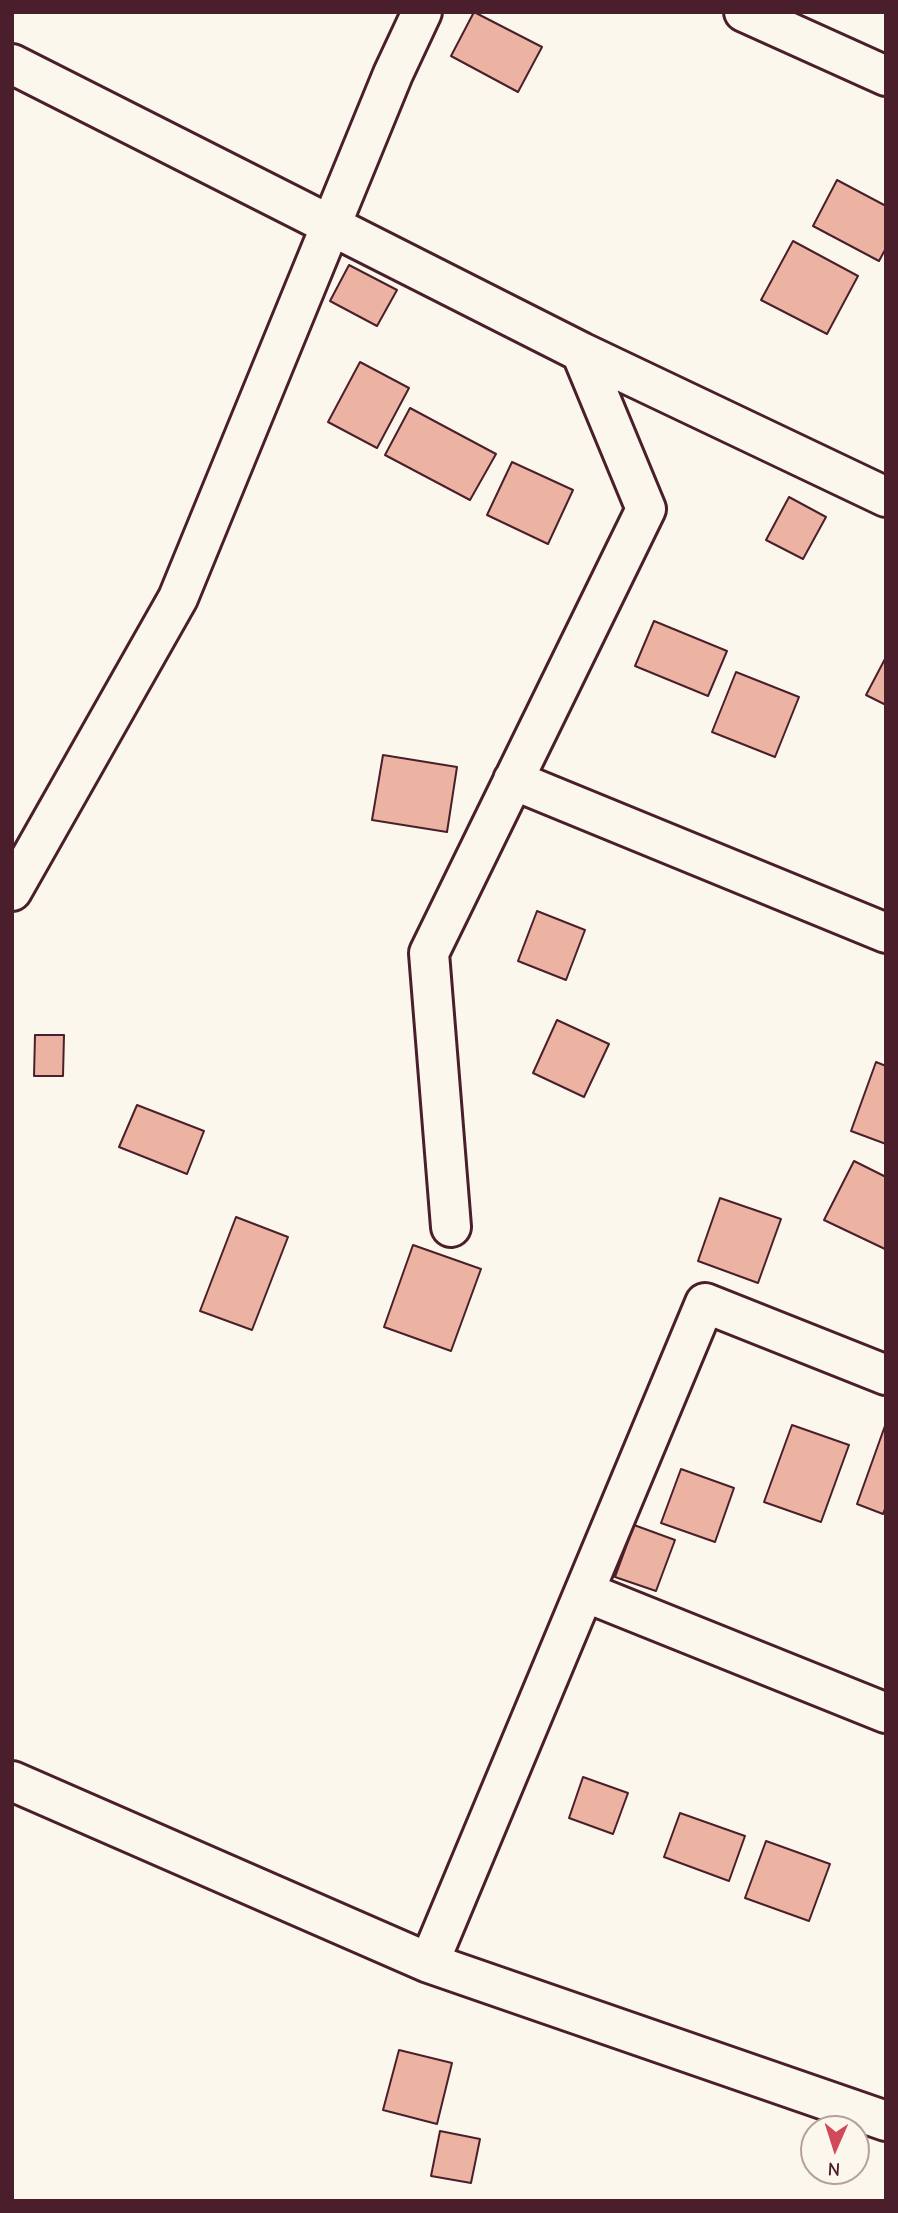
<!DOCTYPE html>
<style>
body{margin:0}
#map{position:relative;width:898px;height:2213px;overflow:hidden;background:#fbf7ec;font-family:"Comic Neue",sans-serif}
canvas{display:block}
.frame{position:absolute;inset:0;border:14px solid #4a1f2b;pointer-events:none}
.north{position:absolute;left:800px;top:2115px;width:70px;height:70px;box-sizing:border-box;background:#fbf7ec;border:2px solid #b4a19f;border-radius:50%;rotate:183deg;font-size:19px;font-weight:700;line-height:28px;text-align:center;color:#4a1f2b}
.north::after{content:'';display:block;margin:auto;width:24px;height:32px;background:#d1495b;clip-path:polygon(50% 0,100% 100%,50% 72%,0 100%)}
</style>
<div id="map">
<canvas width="898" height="2213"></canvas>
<div class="frame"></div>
<div class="north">N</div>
</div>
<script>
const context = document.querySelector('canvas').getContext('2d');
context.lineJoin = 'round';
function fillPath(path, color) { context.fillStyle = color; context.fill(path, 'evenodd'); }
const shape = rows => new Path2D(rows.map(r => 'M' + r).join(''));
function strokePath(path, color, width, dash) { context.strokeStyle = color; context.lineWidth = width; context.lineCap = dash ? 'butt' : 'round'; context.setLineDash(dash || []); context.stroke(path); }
const building = shape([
 [474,12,542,47,518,92,451,56,474,12],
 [837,180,886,206,886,248,879,261,813,226,837,180],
 [793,241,858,276,827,334,761,300,793,241],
 [349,265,397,290,377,326,330,301,349,265],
 [360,362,409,388,377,448,328,422,360,362],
 [410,408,496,454,470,500,385,455,410,408],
 [512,462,573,490,548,544,487,515,512,462],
 [789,497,826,517,803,559,766,540,789,497],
 [654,621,727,651,708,696,635,666,654,621],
 [886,657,886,705,866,695,886,657],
 [736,672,799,697,775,757,712,732,736,672],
 [383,755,457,767,447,832,372,820,383,755],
 [537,911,585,930,566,980,518,961,537,911],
 [557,1020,609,1044,584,1097,533,1073,557,1020],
 [35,1035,64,1035,63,1076,34,1076,35,1035],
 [876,1062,886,1066,886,1144,851,1131,876,1062],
 [137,1105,204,1131,187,1174,119,1147,137,1105],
 [854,1161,886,1177,885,1249,824,1220,854,1161],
 [720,1198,781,1219,758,1283,698,1261,720,1198],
 [236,1217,288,1237,252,1330,200,1311,236,1217],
 [413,1245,481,1269,451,1351,384,1327,413,1245],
 [886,1423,886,1506,883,1514,857,1504,886,1423],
 [792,1425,849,1445,821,1522,764,1502,792,1425],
 [681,1469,734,1488,715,1542,661,1523,681,1469],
 [634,1525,675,1540,656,1591,615,1577,634,1525],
 [583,1777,628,1793,613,1834,569,1818,583,1777],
 [680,1813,745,1836,729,1881,664,1857,680,1813],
 [766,1841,830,1864,809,1921,745,1898,766,1841],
 [399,2050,452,2063,437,2124,383,2110,399,2050],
 [440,2131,480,2139,471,2183,431,2176,440,2131]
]);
fillPath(building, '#ecb3a3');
strokePath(building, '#4a1f2b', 2);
const street = shape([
 [744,12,886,76],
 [12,64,581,352,646,509,429,953,451,1227],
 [581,352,886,497],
 [513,780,886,933],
 [12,891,178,598,393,74,422,12],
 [585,1592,886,1713],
 [12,1781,429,1963,886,2121],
 [429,1963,705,1303,886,1375]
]);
strokePath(street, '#4a1f2b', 44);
strokePath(street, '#fbf7ec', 38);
</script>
